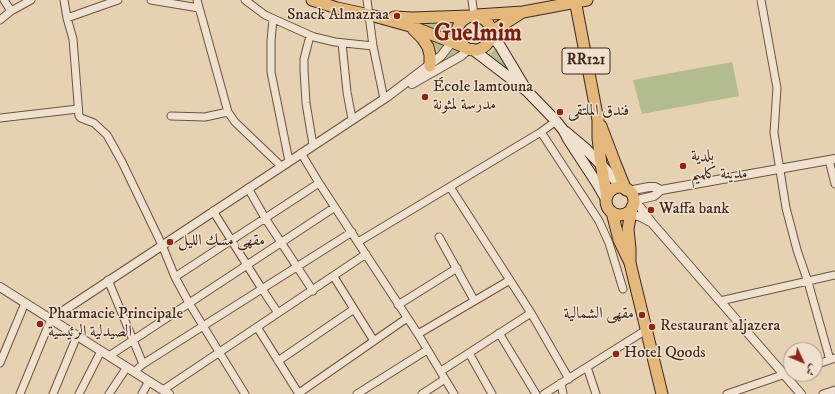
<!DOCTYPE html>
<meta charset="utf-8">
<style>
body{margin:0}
#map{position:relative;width:835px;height:394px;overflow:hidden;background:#e6d1b3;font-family:"IM FELL DW Pica",Amiri,serif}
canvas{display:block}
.north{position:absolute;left:783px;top:342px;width:40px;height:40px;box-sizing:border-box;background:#efe1ce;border:1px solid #a99787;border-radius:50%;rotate:134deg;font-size:11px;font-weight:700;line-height:16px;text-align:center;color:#40281d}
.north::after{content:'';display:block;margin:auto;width:14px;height:18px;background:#8f2418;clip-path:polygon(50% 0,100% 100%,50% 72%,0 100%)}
</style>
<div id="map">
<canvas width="835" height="394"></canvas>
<div class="north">ش</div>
</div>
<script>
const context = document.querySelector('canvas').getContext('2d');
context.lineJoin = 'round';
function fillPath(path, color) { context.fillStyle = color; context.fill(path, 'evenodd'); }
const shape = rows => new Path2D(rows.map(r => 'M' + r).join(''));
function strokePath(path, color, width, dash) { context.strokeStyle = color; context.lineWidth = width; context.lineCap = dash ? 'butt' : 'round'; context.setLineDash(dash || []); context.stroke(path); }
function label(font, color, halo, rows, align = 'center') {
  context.font = font + ' "IM FELL DW Pica",Amiri,serif'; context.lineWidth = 3; context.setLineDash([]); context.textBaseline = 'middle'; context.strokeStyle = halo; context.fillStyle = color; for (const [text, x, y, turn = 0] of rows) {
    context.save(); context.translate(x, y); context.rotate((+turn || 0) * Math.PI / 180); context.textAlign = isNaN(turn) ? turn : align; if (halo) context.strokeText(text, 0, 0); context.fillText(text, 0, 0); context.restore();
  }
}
fillPath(shape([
 [407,23,437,24,458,23,451,38],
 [427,36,446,46,436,57,437,51,435,46],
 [496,46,514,75,487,55,492,52],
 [454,48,463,53,434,68,444,59],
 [732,62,739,96,642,114,633,80]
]), '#b3bc8e');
const minor = shape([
 [4,0,11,11],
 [64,0,67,18,73,39,79,116,81,118,94,123,107,135,122,162,162,245,175,277,189,303,245,394],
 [151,0,199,8],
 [197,0,228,112,235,122,281,166],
 [245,0,265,15,314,37,335,42,373,46],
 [367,0,373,46,384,99],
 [472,0,474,15],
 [761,0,777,88,774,133,786,208,797,250,808,282,830,360],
 [67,18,118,0],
 [273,19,271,41,271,72,289,161],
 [0,20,11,11,31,0],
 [310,36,304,59,304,70,306,103,313,145],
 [342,43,347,92,352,119],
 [171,116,205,117,228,112],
 [0,118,78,109],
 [541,132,599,221,609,243,623,289],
 [301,153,319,183,418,334,454,394],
 [829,160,835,184],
 [450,187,531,313,569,379],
 [248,188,265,218,313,291],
 [213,211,262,289,278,313],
 [439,237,474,300],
 [358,242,541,132,556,121],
 [175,277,319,183],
 [334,277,374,341],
 [108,280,143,364],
 [720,301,835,275],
 [398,305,457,268],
 [257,327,299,394],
 [499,333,536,394],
 [418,334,510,280],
 [469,353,492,394],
 [109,356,335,207],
 [278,361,354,309],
 [0,363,25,303],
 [815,365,835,358],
 [587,367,596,394],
 [441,371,531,313],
 [134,372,143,364,352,232],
 [561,383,563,394],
 [163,390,366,254],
 [299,393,407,318],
 [20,394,51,319],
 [53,394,77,336],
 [79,394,101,351],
 [109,394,127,367],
 [142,394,149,381],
 [357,394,427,350],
 [422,394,445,379],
 [544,394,646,330],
 [727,394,791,372],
 [823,394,835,390]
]);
const tertiary = shape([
 [412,84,461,56,469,49],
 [628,191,649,187,655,187,661,190],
 [633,201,654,196,661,190,835,159],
 [633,203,640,207,652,223,801,394],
 [627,213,641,217,650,222],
 [0,287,169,394],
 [51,319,387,97,441,56,451,43,457,29]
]);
const secondary = shape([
 [491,34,500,46,524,86],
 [472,49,527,91,556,121,564,131,568,139,598,185,606,199],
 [566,132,585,148,623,188]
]);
const primary = shape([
 [312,0,337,8,374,16,410,26,465,47],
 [575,0,598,120,598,138,601,164,607,197],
 [476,15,523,12,587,0],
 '457 33a17 17 0 1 1 34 0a17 17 0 1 1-34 0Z',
 [394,17,412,18,469,16],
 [413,29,422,38,428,47,430,55,430,66],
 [491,32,521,13],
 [601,126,615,163,626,190],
 '606 201a14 14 0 1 1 28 0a14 14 0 1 1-28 0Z',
 [632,207,628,229,630,249,630,263,662,394],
 [612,212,619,240,630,263]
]);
strokePath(minor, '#6a5242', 9);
strokePath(tertiary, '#6a5242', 10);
strokePath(secondary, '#40281d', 12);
strokePath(primary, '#40281d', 13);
strokePath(minor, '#efe1ce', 7);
strokePath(tertiary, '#efe1ce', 8);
strokePath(secondary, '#efe1ce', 10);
strokePath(primary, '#e3b87a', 11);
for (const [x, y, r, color] of [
 [397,16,4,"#8f2418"],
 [425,97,4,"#8f2418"],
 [560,112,4,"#8f2418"],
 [683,166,4,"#8f2418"],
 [651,210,4,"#8f2418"],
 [170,242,4,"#8f2418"],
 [642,315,4,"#8f2418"],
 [40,324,4,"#8f2418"],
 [652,327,4,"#8f2418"],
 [616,354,4,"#8f2418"]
]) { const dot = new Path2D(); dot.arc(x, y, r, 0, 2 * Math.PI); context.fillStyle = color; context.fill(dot); strokePath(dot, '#efe1ce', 1.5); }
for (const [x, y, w] of [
 [586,61,48]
]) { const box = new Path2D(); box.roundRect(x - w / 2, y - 13, w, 26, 3); context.fillStyle = '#efe1ce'; context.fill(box); strokePath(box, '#40281d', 1); }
label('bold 15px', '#40281d', null, [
 ["RR121",586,61]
]);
label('16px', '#40281d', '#efe1ce', [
 ["Snack Almazraa",389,16,"right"],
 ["École lamtouna",433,88],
 ["مدرسة لمثونة",433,106],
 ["فندق الملتقى",568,112],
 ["بلدية",691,157],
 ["مدينة كلميم",691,175],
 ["Waffa bank",659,210],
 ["مقهى مسك الليل",178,242],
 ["Pharmacie Principale",48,315],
 ["الصيدلية الرئيسية",48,333],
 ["مقهى الشمالية",634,315,"right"],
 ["Restaurant aljazera",660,327],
 ["Hotel Qoods",624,354]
], 'left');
label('bold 24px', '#7a1f14', '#efe1ce', [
 ["Guelmim",478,35]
]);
</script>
